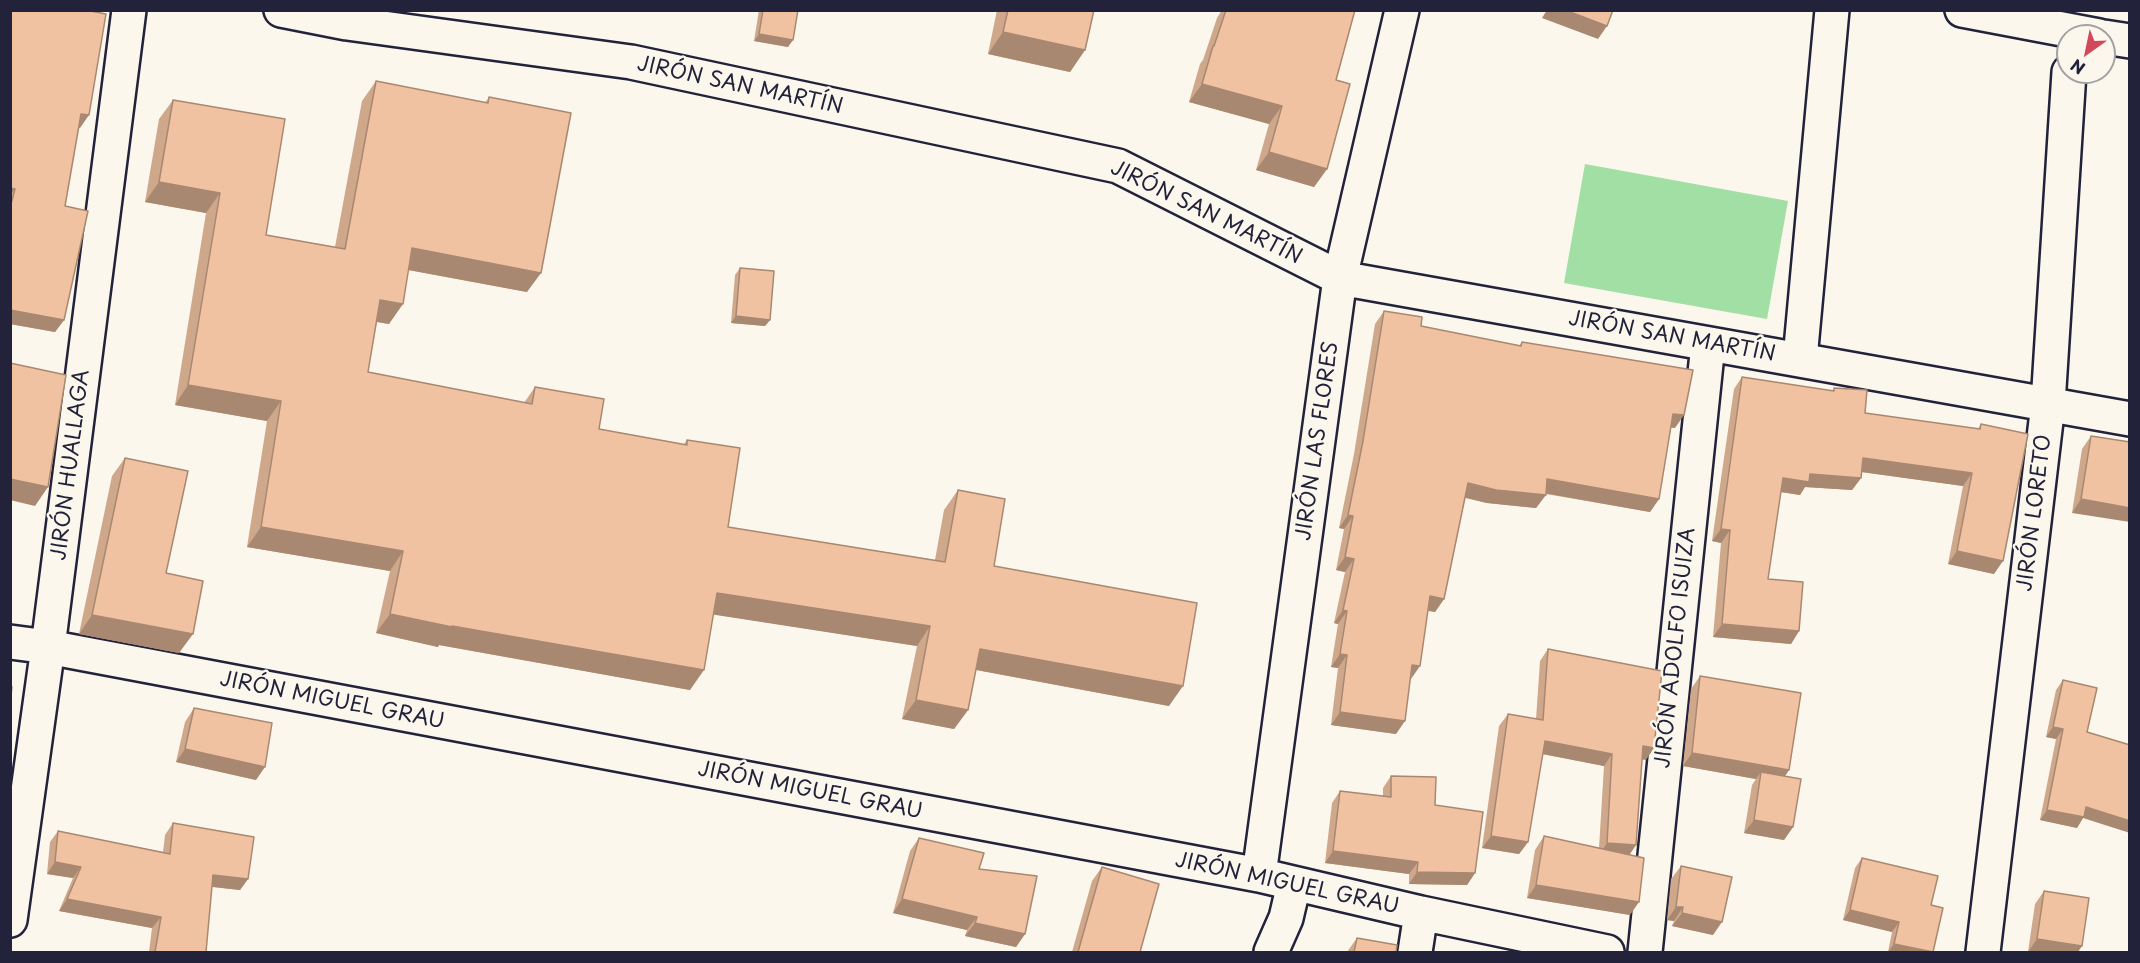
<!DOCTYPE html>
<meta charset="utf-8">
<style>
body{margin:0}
#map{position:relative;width:2140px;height:963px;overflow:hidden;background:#fbf7ec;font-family:"Playpen Sans",sans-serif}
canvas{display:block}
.frame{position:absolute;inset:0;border:12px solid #22223b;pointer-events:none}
.north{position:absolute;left:2056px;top:24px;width:60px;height:60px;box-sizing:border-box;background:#fbf7ec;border:2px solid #a4a2a5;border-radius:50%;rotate:213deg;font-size:16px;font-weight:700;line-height:24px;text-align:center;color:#22223b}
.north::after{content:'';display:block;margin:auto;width:21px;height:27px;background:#d1495b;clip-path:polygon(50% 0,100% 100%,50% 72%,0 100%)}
</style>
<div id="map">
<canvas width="2140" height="963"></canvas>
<div class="frame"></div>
<div class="north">N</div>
</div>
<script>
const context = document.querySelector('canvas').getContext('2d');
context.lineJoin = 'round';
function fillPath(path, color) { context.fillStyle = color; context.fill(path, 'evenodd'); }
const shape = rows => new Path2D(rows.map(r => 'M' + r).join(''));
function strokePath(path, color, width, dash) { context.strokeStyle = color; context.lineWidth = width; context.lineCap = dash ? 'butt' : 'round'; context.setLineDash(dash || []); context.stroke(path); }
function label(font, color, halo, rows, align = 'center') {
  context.font = font + ' "Playpen Sans",sans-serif'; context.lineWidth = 5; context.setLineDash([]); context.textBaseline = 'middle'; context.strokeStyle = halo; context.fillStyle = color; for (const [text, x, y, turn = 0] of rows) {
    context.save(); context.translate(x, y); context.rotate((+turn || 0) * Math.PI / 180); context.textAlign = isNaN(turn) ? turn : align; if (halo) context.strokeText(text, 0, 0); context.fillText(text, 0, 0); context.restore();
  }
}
fillPath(shape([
 [1585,164,1788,201,1767,319,1564,283]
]), '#a2dfa5');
const minor = shape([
 [281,10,347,23,631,62,1118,166,1340,278,2130,419],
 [1962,10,2099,36],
 [2104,37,2130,41],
 [1800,359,1832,10],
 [10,642,48,647,1259,875,1421,913,1607,952],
 [1259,875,1340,278,1402,10],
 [10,920,48,647,129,10],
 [1271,952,1286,918,1294,884],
 [1415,952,1421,913],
 [1645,952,1708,344],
 [1983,952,2048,404,2069,72]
]);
strokePath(minor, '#22223b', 38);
strokePath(minor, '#fbf7ec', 33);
fillPath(shape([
 [10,10,80,128,78,127,65,206,64,320,55,332,10,324],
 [759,10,798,10,788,47,754,41],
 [997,10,1094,10,1085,50,1070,72,988,54],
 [1222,10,1355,10,1336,80,1327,169,1314,187,1256,170,1269,124,1189,102,1200,64,1203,60,1217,18],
 [376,81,485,103,489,97,527,292,408,270,389,324,377,322,368,372,524,403,535,387,599,429,684,444,687,440,728,527,935,560,944,510,958,490,994,566,1169,706,976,670,968,710,954,729,902,719,917,646,713,614,690,690,439,645,438,647,376,633,390,571,247,547,267,421,175,405,206,213,145,202,159,119,173,100,266,235,335,247,362,101],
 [740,268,770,320,765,326,731,323,735,275],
 [1384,311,1421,326,1519,346,1522,342,1675,428,1671,428,1659,499,1650,512,1546,494,1536,508,1487,503,1465,498,1444,599,1435,612,1428,611,1396,734,1331,725,1338,668,1331,667,1338,624,1334,623,1345,572,1336,570,1344,529,1339,528,1354,454,1375,324],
 [1742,377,1832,391,1834,388,1865,413,1978,429,1981,424,1994,574,1948,564,1963,486,1862,472,1861,478,1852,490,1805,487,1800,495,1781,492,1768,579,1799,631,1791,644,1713,637,1721,543,1712,541,1734,389],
 [2091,436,2130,442,2072,513,2082,449],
 [125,458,166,573,179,653,79,634,112,476],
 [1548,649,1646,760,1642,759,1629,855,1630,915,1527,898,1535,850,1544,836,1599,848,1604,766,1543,754,1528,842,1519,854,1482,848,1499,726,1508,714,1536,719,1540,661],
 [1700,676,1789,770,1785,776,1793,827,1784,840,1744,833,1752,785,1756,779,1683,766,1691,689],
 [2063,680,2087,732,2083,818,2077,828,2040,820,2056,739,2046,737,2056,690],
 [194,708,256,780,176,762,185,722],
 [1391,776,1435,805,1475,873,1467,885,1409,884,1409,874,1325,863,1332,803,1340,791,1383,796,1383,788],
 [173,823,248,879,240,890,212,887,206,952,149,952,152,928,59,911,73,878,47,874,50,842,58,831,163,852,165,835],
 [919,838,979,869,1025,934,1016,947,965,936,967,930,893,913,910,851],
 [1862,858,1931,905,1933,952,1888,952,1892,932,1843,920,1855,868],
 [1681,866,1713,935,1672,926,1674,921,1667,920,1671,879],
 [1102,867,1140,952,1072,952,1092,881],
 [2044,891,2078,952,2028,952,2035,904],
 [1357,938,1396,952,1347,952]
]), '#cfa78a');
fillPath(shape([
 [1547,10,1565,10,1607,26,1598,39,1542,18],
 [1003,32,1085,50,1070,72,988,54],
 [759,34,793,40,788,47,754,41],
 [1202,84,1282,106,1269,124,1189,102],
 [81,114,89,115,80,128,72,126],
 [1269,152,1327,169,1314,187,1256,170],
 [159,182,220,193,206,213,145,202],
 [10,188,15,189,10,195],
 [412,248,541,273,527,292,398,268],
 [380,300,403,304,389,324,366,320],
 [10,310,64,320,55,332,10,324],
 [736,316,770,320,765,326,731,323],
 [188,385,281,401,267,421,175,405],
 [1673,414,1684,415,1675,428,1664,426],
 [1863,458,1972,473,1963,486,1854,471],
 [1810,474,1861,478,1852,490,1805,487,1800,495,1774,491,1783,478],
 [10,479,48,487,35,506,10,500],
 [1547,479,1659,499,1650,512,1538,492],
 [1468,483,1546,495,1536,508,1487,503,1459,496],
 [2081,499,2130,508,2130,522,2072,513],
 [1348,515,1353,516,1344,529,1339,528],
 [261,527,403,551,390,571,247,547],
 [1721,529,1730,530,1721,543,1712,541],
 [1957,551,2003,561,1994,574,1948,564],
 [1345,557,1354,559,1345,572,1336,570],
 [717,593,930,626,917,646,703,613],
 [1430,596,1444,599,1435,612,1421,609],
 [1343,610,1347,611,1338,624,1334,623],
 [390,614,452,626,704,670,690,690,439,645,438,647,376,633],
 [92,615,193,634,179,653,79,634],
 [1722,624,1799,631,1791,644,1713,637],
 [980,649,1183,686,1169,706,966,668],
 [1340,654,1347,655,1338,668,1331,667],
 [1412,665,1420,666,1411,679],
 [916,700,968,710,954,729,902,719],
 [1340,712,1405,721,1396,734,1331,725],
 [2053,727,2063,729,2056,739,2046,737],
 [1545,741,1612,754,1604,766,1537,753],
 [1643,746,1654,748,1646,760,1635,758],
 [185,749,265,767,256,780,176,762],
 [1692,753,1789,770,1780,783,1761,772,1756,779,1683,766],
 [2086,807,2130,821,2130,833,2083,818,2077,828,2040,820,2047,810],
 [1754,820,1793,827,1784,840,1744,833],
 [1491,836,1528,842,1519,854,1482,848],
 [1607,843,1636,845,1628,857,1599,855],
 [1333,851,1418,862,1409,874,1325,863],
 [55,862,81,867,73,878,47,874],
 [1417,872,1475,873,1467,885,1409,884],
 [213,875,248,879,240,890,205,886],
 [1536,885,1639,902,1630,915,1527,898],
 [67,899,161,917,152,928,59,911],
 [902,899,977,917,967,930,893,913],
 [1676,907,1683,907,1674,921,1667,920],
 [1850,910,1899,922,1892,932,1843,920],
 [1682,913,1722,922,1713,935,1672,926],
 [975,923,1025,934,1016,947,965,936],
 [2037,939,2082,946,2078,952,2028,952],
 [1894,944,1931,952,1888,952]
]), '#a98871');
const building = shape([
 [10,10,85,10,106,14,89,115,81,114,65,206,88,211,64,320,10,310,10,208,15,189,10,188,10,10],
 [763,10,798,10,793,40,759,34,763,10],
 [1008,10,1094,10,1085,50,1003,32,1008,10],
 [1226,10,1355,10,1336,80,1350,84,1327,169,1269,152,1282,106,1202,84,1213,46,1214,46,1226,10],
 [1565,10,1613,10,1607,26,1565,10],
 [376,81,488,103,489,97,571,113,541,273,412,248,403,304,380,300,368,372,532,404,535,387,604,399,599,429,687,445,687,440,740,448,728,527,945,562,958,490,1005,499,994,566,1197,603,1183,686,980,649,968,710,916,700,930,626,717,593,704,670,452,626,452,627,390,614,403,551,261,527,281,401,188,385,220,193,159,182,173,100,285,119,266,235,345,249,376,81],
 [740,268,774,271,770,320,736,316,740,268],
 [1384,311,1422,317,1421,326,1521,346,1522,342,1693,370,1684,415,1673,414,1659,499,1547,479,1546,495,1496,490,1468,483,1444,599,1430,596,1420,666,1412,665,1405,721,1340,712,1347,655,1340,654,1347,611,1343,610,1354,559,1345,557,1353,516,1348,515,1363,441,1384,311],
 [10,363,66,375,48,487,10,479,10,363],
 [1742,377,1834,391,1834,388,1867,390,1865,413,1980,429,1981,424,2028,434,2003,561,1957,551,1972,473,1863,458,1861,478,1810,474,1809,482,1783,478,1768,579,1803,582,1799,631,1722,624,1730,530,1721,529,1742,377],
 [2091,436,2130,442,2130,508,2081,499,2091,436],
 [125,458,188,471,166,573,203,581,193,634,92,615,125,458],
 [1548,649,1662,671,1654,748,1643,746,1636,845,1607,843,1612,754,1545,741,1528,842,1491,836,1508,714,1543,720,1548,649],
 [1700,676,1801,693,1789,770,1692,753,1700,676],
 [2063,680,2097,688,2087,732,2130,745,2130,821,2086,807,2084,817,2047,810,2063,729,2053,727,2063,680],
 [10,687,12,687,10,704,10,687],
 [194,708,272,723,265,767,185,749,194,708],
 [1761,772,1801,779,1793,827,1754,820,1761,772],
 [1391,776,1436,777,1435,805,1483,812,1475,873,1417,872,1418,862,1333,851,1340,791,1391,797,1391,776],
 [173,823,254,837,248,879,213,875,206,952,155,952,161,917,67,899,81,867,55,862,58,831,170,854,173,823],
 [1544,836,1644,858,1639,902,1536,885,1544,836],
 [919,838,984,853,979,869,1037,876,1025,934,975,923,977,917,902,899,919,838],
 [1862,858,1938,876,1931,905,1943,908,1933,952,1894,944,1899,922,1850,910,1862,858],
 [1681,866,1732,877,1722,922,1682,913,1683,907,1676,907,1681,866],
 [1102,867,1159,884,1140,952,1078,952,1102,867],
 [2044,891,2089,898,2082,946,2037,939,2044,891],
 [1357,938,1397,945,1396,952,1354,952,1357,938]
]);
fillPath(building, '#f1c2a1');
strokePath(building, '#a98871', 1.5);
label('21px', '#22223b', '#fbf7ec', [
 ["JIRÓN SAN MARTÍN",740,86,12],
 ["JIRÓN SAN MARTÍN",1206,213,26],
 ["JIRÓN SAN MARTÍN",1672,337,10],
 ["JIRÓN LAS FLORES",1318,441,-82],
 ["JIRÓN HUALLAGA",71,465,-83],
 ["JIRÓN LORETO",2035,513,-83],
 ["JIRÓN ADOLFO ISUIZA",1676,648,-84],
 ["JIRÓN MIGUEL GRAU",332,701,11],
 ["JIRÓN MIGUEL GRAU",810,791,11],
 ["JIRÓN MIGUEL GRAU",1287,884,12]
]);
</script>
